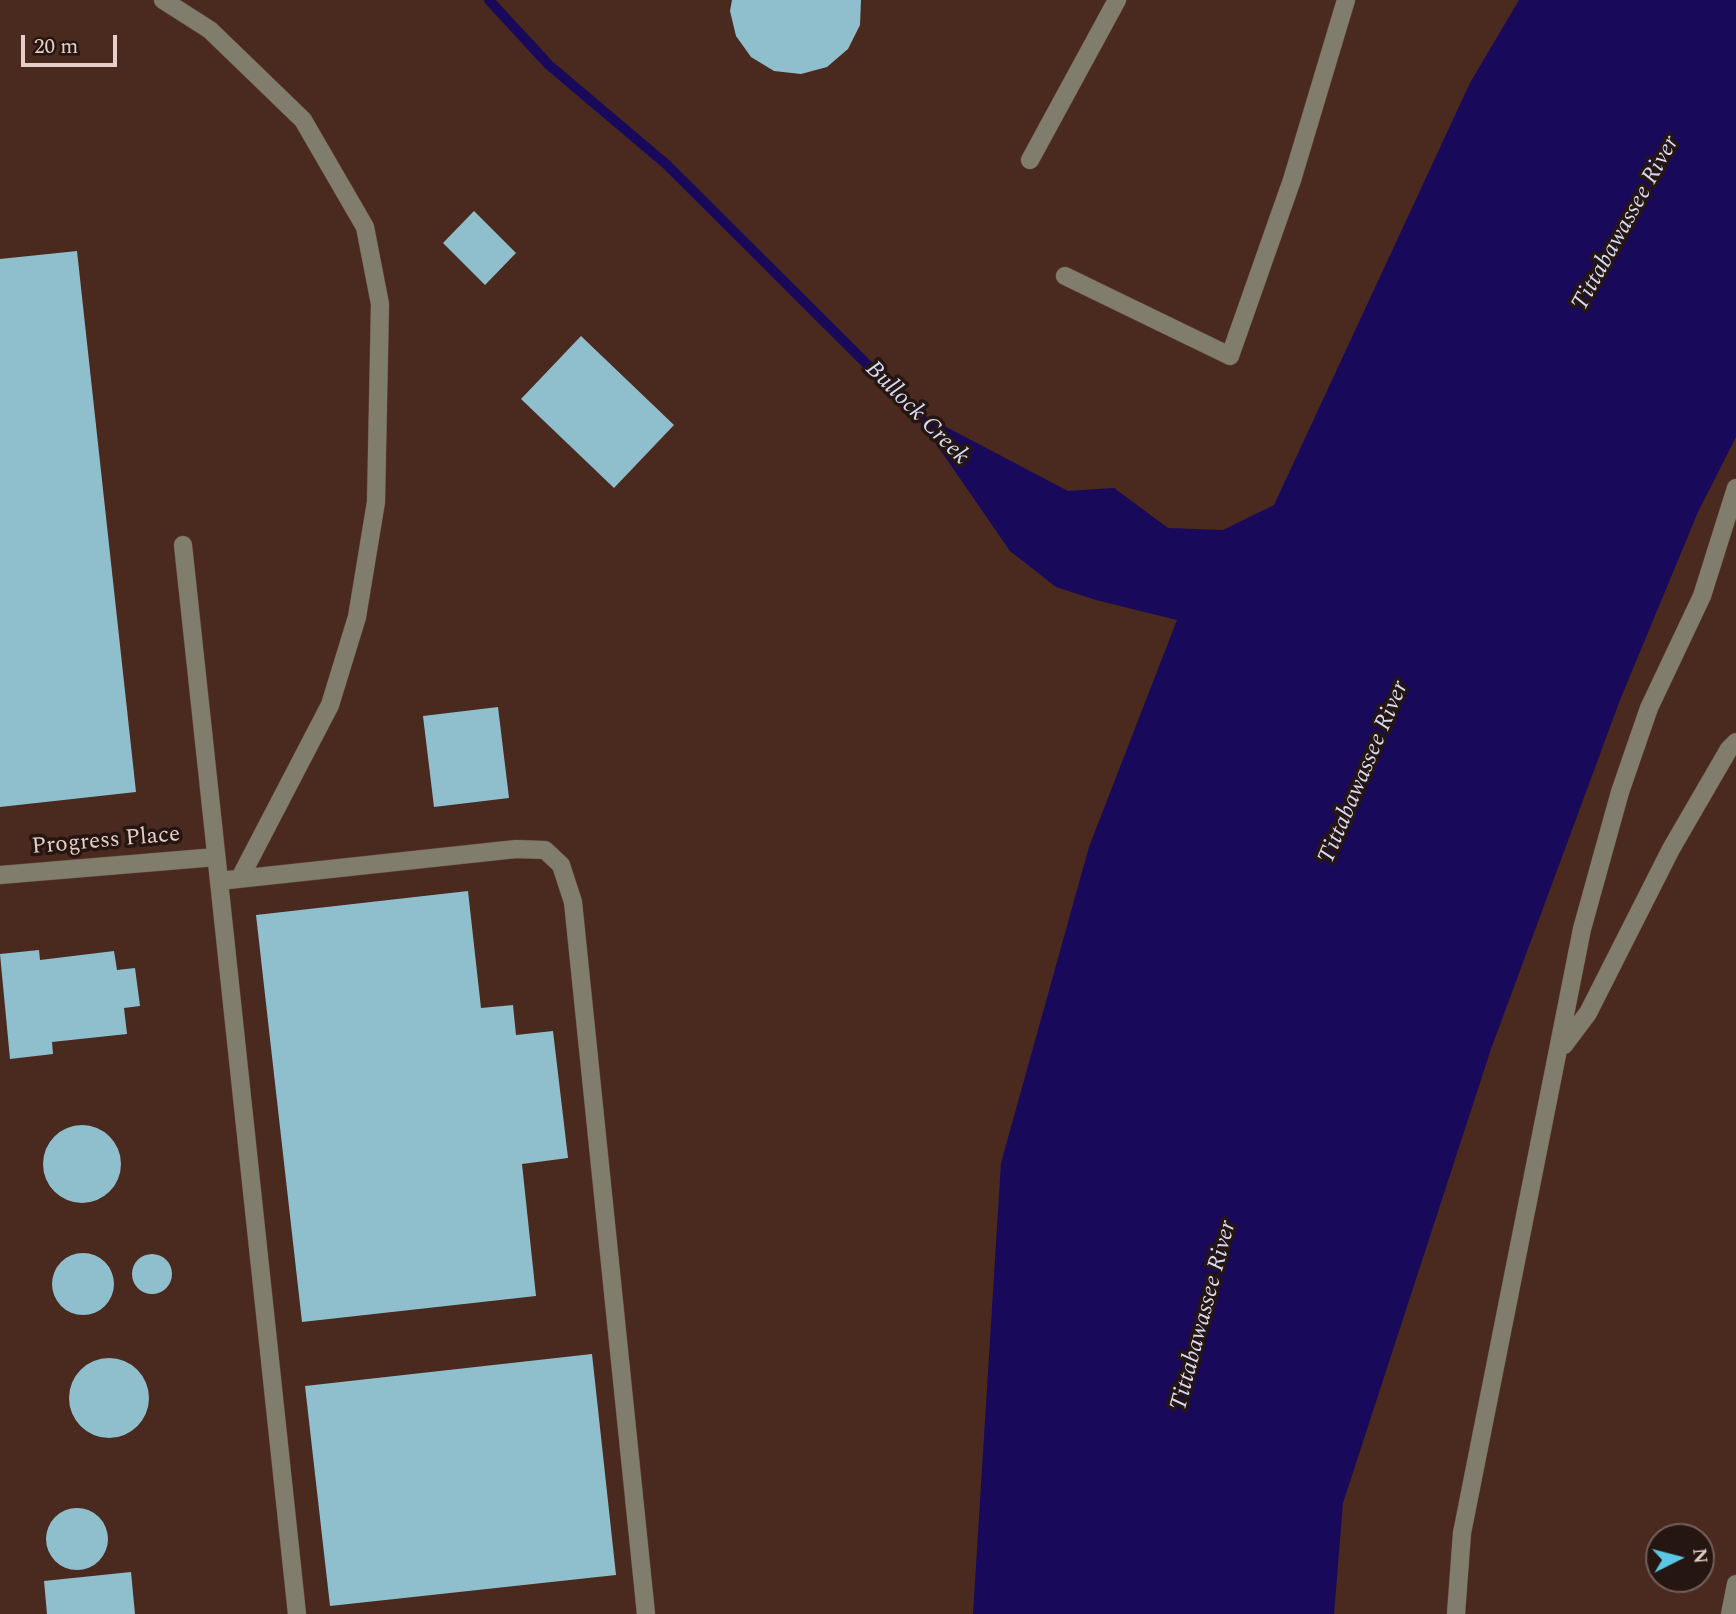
<!DOCTYPE html>
<style>
body{margin:0}
#map{position:relative;width:1736px;height:1614px;overflow:hidden;background:#4a291e;font-family:Spectral,serif}
canvas{display:block}
.north{position:absolute;left:1645px;top:1523px;width:70px;height:70px;box-sizing:border-box;background:#261611;border:2px solid #72605a;border-radius:50%;rotate:84deg;font-size:19px;font-weight:700;line-height:28px;text-align:center;color:#e5cfc8}
.north::after{content:'';display:block;margin:auto;width:24px;height:32px;background:#5ac8e5;clip-path:polygon(50% 0,100% 100%,50% 72%,0 100%)}
.scale{position:absolute;left:21px;top:35px;width:96px;height:32px;box-sizing:border-box;border:4px solid #e5cfc8;border-top:0;padding-left:9px;font-size:21px;line-height:24px;white-space:nowrap;color:#e5cfc8;-webkit-text-stroke:5px #261611;paint-order:stroke}
</style>
<div id="map">
<canvas width="1736" height="1614"></canvas>
<div class="north">N</div>
<div class="scale">20 m</div>
</div>
<script>
const context = document.querySelector('canvas').getContext('2d');
context.lineJoin = 'round';
function fillPath(path, color) { context.fillStyle = color; context.fill(path, 'evenodd'); }
const shape = rows => new Path2D(rows.map(r => 'M' + r).join(''));
function strokePath(path, color, width, dash) { context.strokeStyle = color; context.lineWidth = width; context.lineCap = dash ? 'butt' : 'round'; context.setLineDash(dash || []); context.stroke(path); }
function label(font, color, halo, rows, align = 'center') {
  context.font = font + ' Spectral,serif'; context.lineWidth = 7; context.setLineDash([]); context.textBaseline = 'middle'; context.strokeStyle = halo; context.fillStyle = color; for (const [text, x, y, turn = 0] of rows) {
    context.save(); context.translate(x, y); context.rotate((+turn || 0) * Math.PI / 180); context.textAlign = isNaN(turn) ? turn : align; if (halo) context.strokeText(text, 0, 0); context.fillText(text, 0, 0); context.restore();
  }
}
fillPath(shape([
 [1519,0,1736,0,1736,437,1698,512,1620,700,1491,1049,1343,1503,1334,1614,973,1614,1001,1163,1089,847,1177,620,1096,600,1056,587,1010,551,912,409,1068,491,1114,488,1168,528,1223,530,1274,505,1470,83]
]), '#18095b');
strokePath(shape([
 [489,0,549,65,666,164,921,418]
]), '#18095b', 10);
fillPath(shape([
 [732,0,861,0,860,25,848,49,827,67,801,74,774,71,751,57,736,36,730,11],
 [474,211,516,253,485,285,443,243],
 [77,251,136,792,0,807,0,259],
 [581,336,674,425,614,488,521,399],
 [498,707,509,798,434,807,423,716],
 [468,891,481,1008,513,1005,516,1035,553,1031,568,1158,522,1164,536,1296,302,1322,256,915],
 [39,950,40,960,114,951,117,970,135,968,140,1006,124,1008,127,1034,52,1042,53,1054,10,1059,0,954],
 '43 1164a39 39 0 1 1 78 0a39 39 0 1 1-78 0Z',
 '52 1284a31 31 0 1 1 62 0a31 31 0 1 1-62 0Z',
 '132 1274a20 20 0 1 1 40 0a20 20 0 1 1-40 0Z',
 [592,1354,616,1575,330,1606,305,1386],
 '69 1398a40 40 0 1 1 80 0a40 40 0 1 1-80 0Z',
 '46 1539a31 31 0 1 1 62 0a31 31 0 1 1-62 0Z',
 [131,1572,135,1614,47,1614,44,1581]
]), '#8fbfcd');
const minor = shape([
 [163,0,210,30,303,120,365,227,380,304,376,502,357,617,330,705,240,878],
 [1030,160,1117,0],
 [1065,276,1230,356,1292,180,1346,0],
 [183,545,219,881,516,849,545,850,561,865,573,902,646,1614],
 [0,875,216,857],
 [219,881,297,1614],
 [1564,1045,1588,1013,1671,849,1729,749,1736,742],
 [1456,1614,1462,1533,1582,929,1620,792,1649,708,1702,596,1736,488],
 [1730,1614,1736,1584]
]);
strokePath(minor, '#66473d', 19);
strokePath(minor, '#807d6d', 18);
label('23px', '#e5cfc8', '#261611', [
 ["Progress Place",106,842,-5]
]);
label('italic 24px', '#d5daf6', '#261611', [
 ["Tittabawassee River",1627,224,-61],
 ["Bullock Creek",916,414,45],
 ["Tittabawassee River",1365,773,-67],
 ["Tittabawassee River",1205,1316,-75]
]);
</script>
